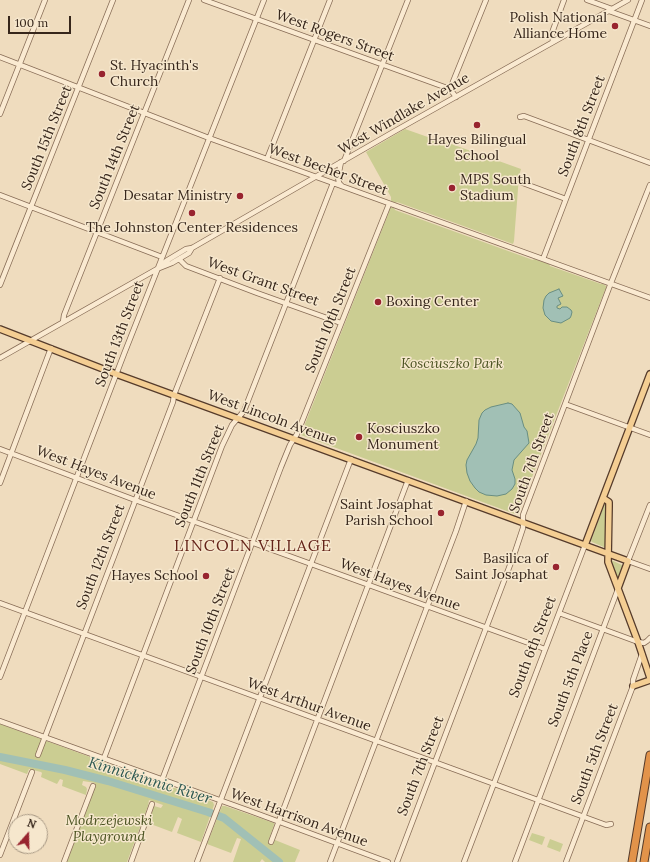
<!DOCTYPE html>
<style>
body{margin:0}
#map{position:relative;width:650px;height:862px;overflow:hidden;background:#efdcbe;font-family:Lora,serif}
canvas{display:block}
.north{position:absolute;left:8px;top:814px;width:40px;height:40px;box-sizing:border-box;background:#f6e7cd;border:1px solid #a99a86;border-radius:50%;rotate:20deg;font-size:11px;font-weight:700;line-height:16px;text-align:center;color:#36261b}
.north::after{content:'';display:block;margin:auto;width:14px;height:18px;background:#98242f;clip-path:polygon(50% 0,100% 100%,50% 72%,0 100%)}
.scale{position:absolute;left:8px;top:16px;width:63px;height:18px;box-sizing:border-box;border:2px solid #36261b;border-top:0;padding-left:5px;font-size:12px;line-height:14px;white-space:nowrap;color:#36261b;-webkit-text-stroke:3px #f6e7cd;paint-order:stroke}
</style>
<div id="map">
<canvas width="650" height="862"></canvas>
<div class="north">N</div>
<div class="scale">100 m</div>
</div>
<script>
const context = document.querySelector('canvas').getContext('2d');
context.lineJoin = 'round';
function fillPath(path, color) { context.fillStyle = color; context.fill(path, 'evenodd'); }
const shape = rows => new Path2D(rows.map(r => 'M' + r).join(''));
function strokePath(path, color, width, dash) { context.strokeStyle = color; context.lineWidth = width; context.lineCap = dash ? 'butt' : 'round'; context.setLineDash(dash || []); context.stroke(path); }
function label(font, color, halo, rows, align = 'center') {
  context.font = font + ' Lora,serif'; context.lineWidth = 3; context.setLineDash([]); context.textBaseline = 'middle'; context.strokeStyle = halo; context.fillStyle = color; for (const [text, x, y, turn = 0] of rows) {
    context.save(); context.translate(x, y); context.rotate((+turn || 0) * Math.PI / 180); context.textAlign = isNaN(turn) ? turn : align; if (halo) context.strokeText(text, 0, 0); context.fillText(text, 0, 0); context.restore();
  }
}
fillPath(shape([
 [405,129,442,142,443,141,521,169,519,176,514,241,513,244,397,202,396,203,391,201,391,197,366,152],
 [392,207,394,208,395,210,533,260,534,259,549,264,550,266,601,284,603,284,606,286,606,289,605,290,518,513,515,514,301,435,301,434,389,212,388,210,390,208],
 [605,503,607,503,606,548,592,542,591,541],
 [611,560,622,565,622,567,618,579,610,561],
 [0,724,213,802,214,805,201,842,177,833,182,819,178,817,172,832,148,823,154,806,161,808,163,805,149,800,148,806,127,862,67,862,95,787,95,783,83,781,82,785,86,787,87,789,86,795,62,786,63,780,60,779,57,784,41,777,42,773,41,772,29,769,27,774,0,764],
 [222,806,225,806,274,823,274,825,268,842,273,844,275,840,300,850,295,862,265,862,262,859,260,862,233,862,241,839,237,838,231,853,207,844],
 [532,833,545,837,542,845,529,840],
 [550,839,563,844,560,852,547,847]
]), '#cbcd92');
const water = shape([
 [559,289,563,296,558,298,561,304,557,306,557,308,560,309,562,307,567,307,571,310,572,312,571,316,570,318,561,323,551,321,545,315,543,308,544,300,546,296,549,293,559,289],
 [508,403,512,404,520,413,524,427,527,431,529,443,514,460,512,470,515,479,515,484,512,489,506,494,497,496,486,495,479,492,475,488,470,481,467,473,466,465,467,460,476,444,478,438,479,420,482,413,485,410,491,407,508,403]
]);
fillPath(water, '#a1c0b5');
strokePath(water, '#698e82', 1);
strokePath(shape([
 [0,757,65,770,108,781,208,812,224,818,279,862]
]), '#a1c0b5', 8);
const minor = shape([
 [204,0,450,89,456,97],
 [587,0,612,9],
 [609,11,650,26],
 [553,42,552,34,553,30,564,0],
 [0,57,209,138,650,298],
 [450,89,486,0],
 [0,114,45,0],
 [520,117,524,116,650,163],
 [267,159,330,0],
 [344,161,408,0],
 [341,162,338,177,339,183,342,186],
 [520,182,566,199],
 [0,195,162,257],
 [179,259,186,266,257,293,341,323],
 [543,259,642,0],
 [159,268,166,261,186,249,192,248,395,131,628,0],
 [0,285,113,0],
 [63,322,64,315,189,0],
 [0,358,157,269,172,263,189,253,192,248],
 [565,404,650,435],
 [0,449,135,500,545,649],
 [0,483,51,348],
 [650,505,628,561,650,569],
 [0,603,538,800,606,825,611,824],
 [559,613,638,642,644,643,647,641,650,638],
 [0,677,124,354,264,0],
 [0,721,250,811,388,862],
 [38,755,173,402,174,395,220,278],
 [104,758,222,446,232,425,244,411,333,183],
 [162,780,281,467,290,445,297,434,389,204],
 [271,842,408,480],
 [0,855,32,772],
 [64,862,93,786],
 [131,862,152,804],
 [197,862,351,459],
 [330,862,456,531,466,501],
 [397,862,515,552,523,528,523,515,609,288,650,185],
 [464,862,585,545],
 [515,862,618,589],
 [566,862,633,686,633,680,642,654]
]);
const major = shape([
 [0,329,116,374,628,561,618,588],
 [603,498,609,502,609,506,608,562,638,642,650,678],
 [585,545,650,374],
 [633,686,650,680]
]);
const highway = shape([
 [632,862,650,755],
 [644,862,650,827]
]);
strokePath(minor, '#876c56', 6);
strokePath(major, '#553b2b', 8);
strokePath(highway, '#553b2b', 9);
strokePath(minor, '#faead1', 4.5);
strokePath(major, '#f4ce93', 5.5);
strokePath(highway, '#e2934a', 7);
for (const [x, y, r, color] of [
 [615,26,4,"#98242f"],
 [102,74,4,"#98242f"],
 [477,125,4,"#98242f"],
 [452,188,4,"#98242f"],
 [240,196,4,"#98242f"],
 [192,213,4,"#98242f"],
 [378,302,4,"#98242f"],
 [359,437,4,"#98242f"],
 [441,513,4,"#98242f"],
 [556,567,4,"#98242f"],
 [206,576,4,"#98242f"]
]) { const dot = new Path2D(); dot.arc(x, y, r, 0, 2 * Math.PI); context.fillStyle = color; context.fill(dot); strokePath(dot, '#f6e7cd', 1.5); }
label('14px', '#36261b', '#f6e7cd', [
 ["Polish National",607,18],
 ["Alliance Home",607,34],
 ["St. Hyacinth's",110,66,"left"],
 ["Church",110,82,"left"],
 ["Hayes Bilingual",477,140,"center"],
 ["School",477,156,"center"],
 ["MPS South",460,180,"left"],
 ["Stadium",460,196,"left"],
 ["Desatar Ministry",232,196],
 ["The Johnston Center Residences",192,228,"center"],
 ["Boxing Center",386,302,"left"],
 ["Kosciuszko",367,429,"left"],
 ["Monument",367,445,"left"],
 ["Saint Josaphat",433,505],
 ["Parish School",433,521],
 ["Basilica of",548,559],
 ["Saint Josaphat",548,575],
 ["Hayes School",198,576]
], 'right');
label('14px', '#36261b', '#f6e7cd', [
 ["West Rogers Street",335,36,20],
 ["West Windlake Avenue",404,114,-30],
 ["South 8th Street",582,126,-69],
 ["South 15th Street",47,138,-68],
 ["South 14th Street",115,157,-68],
 ["West Becher Street",328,170,20],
 ["West Grant Street",263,282,20],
 ["South 10th Street",331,320,-68],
 ["South 13th Street",120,334,-69],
 ["West Lincoln Avenue",272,418,20],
 ["South 7th Street",532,463,-70],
 ["West Hayes Avenue",96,473,21],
 ["South 11th Street",200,476,-68],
 ["South 12th Street",101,557,-69],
 ["West Hayes Avenue",400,585,20],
 ["South 10th Street",211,621,-69],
 ["South 6th Street",533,647,-69],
 ["South 5th Place",571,679,-69],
 ["West Arthur Avenue",309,705,20],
 ["South 5th Street",595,754,-69],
 ["South 7th Street",421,766,-69],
 ["West Harrison Avenue",299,818,20]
]);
label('italic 14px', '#4b5321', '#f6e7cd', [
 ["Kosciuszko Park",452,364],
 ["Modrzejewski",109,821],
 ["Playground",109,837]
]);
label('italic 15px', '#2a5750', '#f6e7cd', [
 ["Kinnickinnic River",150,781,17]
]);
context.letterSpacing = '1px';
label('16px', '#642319', '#f6e7cd', [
 ["LINCOLN VILLAGE",253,546]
]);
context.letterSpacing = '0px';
</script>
